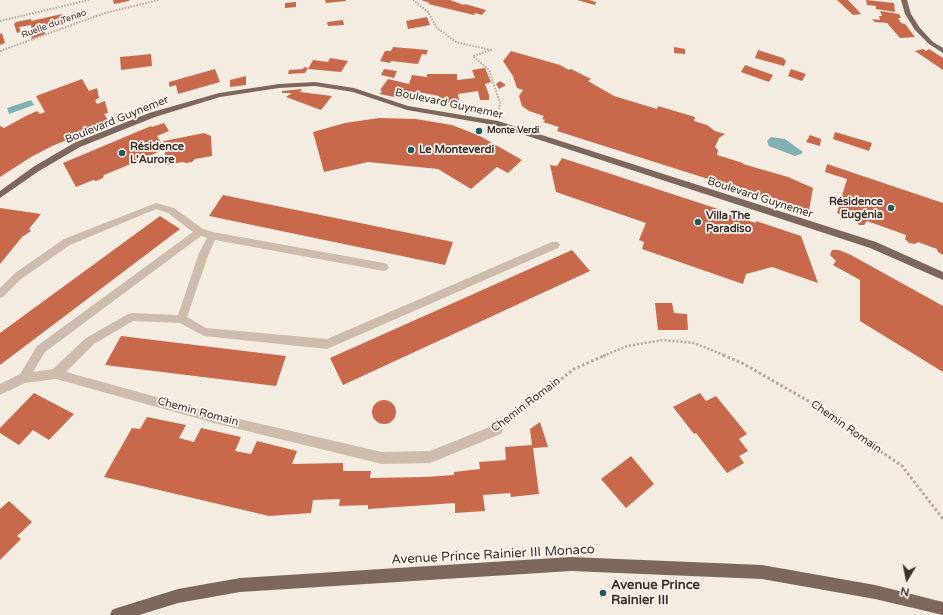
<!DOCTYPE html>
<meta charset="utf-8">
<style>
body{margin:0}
#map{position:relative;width:943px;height:615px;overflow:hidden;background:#f4ebe1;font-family:"Varela Round",sans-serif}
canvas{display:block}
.north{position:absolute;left:887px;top:559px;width:40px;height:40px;-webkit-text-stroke:3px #fbf5ee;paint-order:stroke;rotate:190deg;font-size:11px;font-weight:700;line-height:16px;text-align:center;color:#3b302b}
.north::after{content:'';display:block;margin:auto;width:14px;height:18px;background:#3b302b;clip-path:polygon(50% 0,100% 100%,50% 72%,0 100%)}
</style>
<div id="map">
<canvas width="943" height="615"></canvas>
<div class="north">N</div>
</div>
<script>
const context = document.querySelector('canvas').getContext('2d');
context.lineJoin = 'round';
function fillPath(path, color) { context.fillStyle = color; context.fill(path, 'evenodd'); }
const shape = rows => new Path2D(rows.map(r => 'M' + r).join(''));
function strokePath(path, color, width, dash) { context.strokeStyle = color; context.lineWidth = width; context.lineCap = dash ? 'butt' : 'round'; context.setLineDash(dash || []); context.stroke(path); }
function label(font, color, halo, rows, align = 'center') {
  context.font = font + ' "Varela Round",sans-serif'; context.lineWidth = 3.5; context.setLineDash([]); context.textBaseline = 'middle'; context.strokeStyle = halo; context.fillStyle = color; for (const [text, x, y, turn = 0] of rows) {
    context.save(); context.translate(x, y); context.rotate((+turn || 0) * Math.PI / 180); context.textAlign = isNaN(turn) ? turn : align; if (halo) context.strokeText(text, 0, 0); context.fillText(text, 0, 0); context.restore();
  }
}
fillPath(shape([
 [31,100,34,105,9,114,7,108],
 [771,137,785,139,803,152,801,154,795,156,769,146,767,141]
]), '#7fb0b2');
fillPath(shape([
 [113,0,129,0,129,1,114,4],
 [325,0,346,0,346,1,326,3],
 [421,0,450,0,464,5,465,4,486,10,482,15,475,13,474,15,428,4,430,3],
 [577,0,589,0,596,2,595,5],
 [837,0,848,0,861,14,853,15],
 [866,0,894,3,895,12,876,9,876,6,867,5],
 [296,2,296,7,285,8,285,3],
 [880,11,899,14,901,18,898,18,901,23,905,24,915,37,900,38,887,23,875,22,872,19,880,20,879,16,882,16],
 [62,14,64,24,44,29,45,34,32,39,29,32,32,31,31,25,19,27,21,32,17,33,14,24,16,22,31,19,31,21],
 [427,17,430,25,408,29,406,21],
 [343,20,344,25,328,26,327,22],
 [2,33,5,43,0,45,0,34],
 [393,47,428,50,426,55,422,54,418,64,391,61,390,63,380,61,385,51,391,51],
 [674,47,685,49,685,54,674,53],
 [923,49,926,51,929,49,943,58,943,70,915,51],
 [758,50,783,58,786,61,784,66,755,58],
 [511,51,560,65,569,70,571,69,591,79,588,81,614,96,657,109,658,106,695,117,694,121,707,125,715,131,725,134,719,138,715,147,718,150,717,155,743,163,743,164,788,177,813,188,809,211,557,131,559,127,543,122,545,120,542,119,544,116,529,111,522,106,519,96,523,90,517,88,513,76,503,61],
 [151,54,152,66,121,70,120,57],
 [330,58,348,61,341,72,308,69,313,60,328,62],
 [745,65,773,75,769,82,741,72],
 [304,67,308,68,305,73,288,74,289,70,303,69],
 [485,68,491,82,485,84,489,95,489,100,480,100,478,91,458,94,459,100,440,105,439,96,418,92,413,101,380,94,382,91,380,90,388,79,409,84,412,75,427,77,427,74,457,74,457,80,475,78,472,70],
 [215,69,220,82,178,94,176,85,170,87,169,85,169,82],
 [384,69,397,71,394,78,381,75],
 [791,69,806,74,802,81,788,76],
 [246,76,246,85,230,87,230,80],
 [82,79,89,91,97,88,99,98,95,100,97,104,105,101,108,113,104,114,110,123,52,146,31,157,0,177,0,126,4,128,26,116,37,111,40,114,45,112,36,96],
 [500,81,506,85,499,89,496,84],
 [302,89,300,92,332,96,321,110,286,97,292,93,282,93,282,91],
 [379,118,416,119,452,125,480,136,522,160,508,173,497,167,471,189,438,169,368,162,324,172,313,132,345,123],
 [164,123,169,131,157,136,162,144,164,141,204,133,211,136,212,156,195,159,192,162,186,163,183,162,165,165,165,149,149,156,147,159,141,162,138,161,104,175,103,178,96,181,93,180,76,187,63,163,151,126,152,127],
 [835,132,872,143,869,151,833,139],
 [810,135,821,139,820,146,806,142],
 [562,158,718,209,718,211,756,223,756,221,801,236,818,283,772,267,746,274,743,284,642,249,644,242,639,240,646,223,556,192,550,165,557,166],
 [827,164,943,203,943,255,938,252,937,249,918,242,915,244,909,243,905,239,906,235,867,221,864,225,859,225,855,219,837,213,847,179,825,172],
 [223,195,453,242,445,265,209,216],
 [0,208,41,214,29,229,31,231,22,237,0,264],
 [160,216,180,229,0,365,0,333],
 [572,250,590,271,343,385,330,358],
 [832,250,839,250,851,255,943,306,943,372,860,321,860,280,833,265,836,261,830,255],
 [655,303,672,303,674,313,687,314,688,330,658,330],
 [121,336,286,356,276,386,105,365],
 [34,393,74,414,49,440,33,430,19,445,0,433,0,428],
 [700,393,706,401,716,396,747,434,739,439,748,451,739,456,744,463,727,473,696,433,694,434,673,407],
 '372 412a12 12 0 1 1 24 0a12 12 0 1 1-24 0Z',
 [147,417,186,425,179,438,194,442,201,428,241,437,235,451,251,454,257,441,297,451,292,464,343,463,343,471,371,471,370,478,425,477,454,475,454,472,480,469,479,462,506,460,505,447,532,445,530,429,540,422,548,447,533,448,539,494,511,497,510,493,483,495,485,511,455,513,455,503,368,509,368,505,339,506,340,499,313,500,311,513,269,516,104,477,132,428,140,429],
 [631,456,654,484,626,508,601,479],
 [9,501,32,522,17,536,21,539,0,560,0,509]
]), '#c8694b');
strokePath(shape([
 [413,0,428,12,437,28,456,42,491,50,473,56,489,70,500,103,499,109],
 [0,21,89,0],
 [0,51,105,13,159,0]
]), '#b9a596', 2, [1.5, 1.5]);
strokePath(shape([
 [603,356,627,346,663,340,694,343,726,356]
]), '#b9a596', 2.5, [2, 2]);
strokePath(shape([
 [723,355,742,363,810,402,902,466,943,519],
 [510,419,574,369,606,355]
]), '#b9a596', 3, [2.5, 2.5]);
fillPath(shape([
 [156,203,174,208,203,229,213,232,384,263,387,264,389,267,387,270,384,271,215,240,209,253,187,317,206,328,327,339,552,242,558,242,560,245,558,248,327,349,204,336,180,323,133,321,94,344,66,372,218,414,382,452,430,451,497,424,501,426,503,430,501,434,430,463,382,464,218,424,56,379,25,383,0,395,0,384,20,374,37,346,193,232,168,213,156,209,70,245,21,279,3,297,0,298,0,288,15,273,64,239,156,203],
 [201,236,207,238,199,253,178,315,132,313,128,314,86,338,53,369,33,372,45,352,201,236]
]), '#cdbbac');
fillPath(shape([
 [901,0,907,0,911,14,920,28,933,42,943,48,943,53,929,44,915,30,905,14,901,0],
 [315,82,354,88,408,106,498,121,876,242,943,272,943,280,870,248,494,125,407,110,353,92,315,86,279,88,220,97,155,117,80,147,39,171,0,198,0,191,33,167,74,143,149,113,219,93,279,84,315,82],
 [571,557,762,565,875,585,943,602,943,615,875,599,762,579,571,571,240,592,178,603,139,615,110,615,112,610,117,608,178,589,240,578,571,557]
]), '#7d675c');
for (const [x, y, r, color] of [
 [479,131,4,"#1f5a5e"],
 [411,150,4,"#1f5a5e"],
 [122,153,4,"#1f5a5e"],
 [891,208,4,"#1f5a5e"],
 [698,222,4,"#1f5a5e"],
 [603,593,4,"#1f5a5e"]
]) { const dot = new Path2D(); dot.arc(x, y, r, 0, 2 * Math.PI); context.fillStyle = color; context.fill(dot); strokePath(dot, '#fbf5ee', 1.5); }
label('9px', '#3b302b', '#fbf5ee', [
 ["Ruelle du Tenao",54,24,-20]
]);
label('bold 9px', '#3b302b', '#fbf5ee', [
 ["Monte Verdi",487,131]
], 'left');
label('11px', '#3b302b', '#fbf5ee', [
 ["Boulevard Guynemer",449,104,12],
 ["Boulevard Guynemer",117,120,-22],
 ["Boulevard Guynemer",760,198,18],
 ["Chemin Romain",526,405,-37],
 ["Chemin Romain",198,412,15],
 ["Chemin Romain",846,427,35]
]);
label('bold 11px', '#3b302b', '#fbf5ee', [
 ["Résidence",130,147],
 ["L'Aurore",130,160],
 ["Le Monteverdi",419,150],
 ["Résidence",883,202,"right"],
 ["Eugénia",883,215,"right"],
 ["Villa The",706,216],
 ["Paradiso",706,229]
], 'left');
label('13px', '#3b302b', '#fbf5ee', [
 ["Avenue Prince Rainier III Monaco",493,555,-3]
]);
label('bold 13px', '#3b302b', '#fbf5ee', [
 ["Avenue Prince",611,586],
 ["Rainier III",611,601]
], 'left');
</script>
